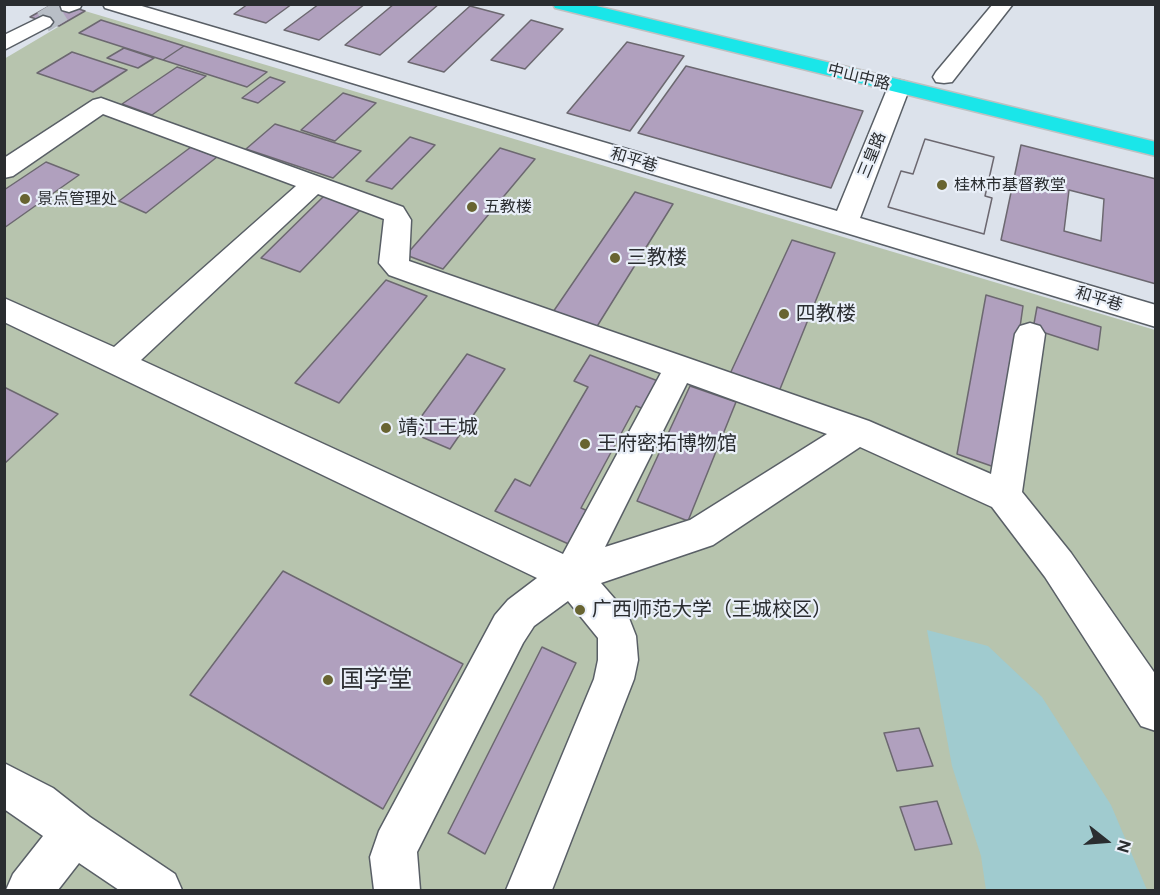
<!DOCTYPE html>
<meta charset="utf-8">
<style>
body{margin:0}
#map{position:relative;width:1160px;height:895px;overflow:hidden;background:#dce2eb;font-family:"Public Sans",sans-serif}
canvas{display:block}
.frame{position:absolute;inset:0;border:6px solid #2a2d30;pointer-events:none}
.north{position:absolute;left:1076px;top:811px;width:60px;height:60px;-webkit-text-stroke:4px #e9eff8;paint-order:stroke;rotate:107deg;font-size:16px;font-weight:700;line-height:24px;text-align:center;color:#2a2d30}
.north::after{content:'';display:block;margin:auto;width:21px;height:27px;background:#2a2d30;clip-path:polygon(50% 0,100% 100%,50% 72%,0 100%)}
</style>
<div id="map">
<canvas width="1160" height="895"></canvas>
<div class="frame"></div>
<div class="north">N</div>
</div>
<script>
const context = document.querySelector('canvas').getContext('2d');
context.lineJoin = 'round';
function fillPath(path, color) { context.fillStyle = color; context.fill(path, 'evenodd'); }
const shape = rows => new Path2D(rows.map(r => 'M' + r).join(''));
function strokePath(path, color, width, dash) { context.strokeStyle = color; context.lineWidth = width; context.lineCap = dash ? 'butt' : 'round'; context.setLineDash(dash || []); context.stroke(path); }
function label(font, color, halo, rows, align = 'center') {
  context.font = font + ' "Public Sans","Noto Sans SC",sans-serif'; context.lineWidth = 4.5; context.setLineDash([]); context.textBaseline = 'middle'; context.strokeStyle = halo; context.fillStyle = color; for (const [text, x, y, turn = 0] of rows) {
    context.save(); context.translate(x, y); context.rotate((+turn || 0) * Math.PI / 180); context.textAlign = isNaN(turn) ? turn : align; if (halo) context.strokeText(text, 0, 0); context.fillText(text, 0, 0); context.restore();
  }
}
fillPath(shape([
 [85,11,1155,330,1155,890,5,890,4,59]
]), '#b7c4ae');
fillPath(shape([
 [927,630,988,646,1042,697,1111,805,1147,890,986,890,981,856,952,766]
]), '#a0cbcf');
const building = shape([
 [53,4,63,4,85,11,59,26,30,17,53,4],
 [248,4,292,4,266,23,234,14,248,4],
 [319,4,365,4,319,40,284,30,319,4],
 [394,4,439,4,380,55,345,45,394,4],
 [470,6,504,15,444,72,408,62,470,6],
 [101,20,184,46,163,60,79,33,101,20],
 [531,20,563,29,525,69,491,60,531,20],
 [627,42,684,56,630,131,567,113,627,42],
 [184,46,267,72,247,87,163,60,184,46],
 [124,48,154,58,138,68,107,58,124,48],
 [72,52,127,70,93,92,37,73,72,52],
 [686,66,863,111,831,188,638,133,686,66],
 [177,67,206,76,152,115,122,104,177,67],
 [270,77,285,82,258,103,242,98,270,77],
 [343,93,376,103,335,141,301,130,343,93],
 [275,124,361,151,333,178,246,149,275,124],
 [410,137,435,145,392,189,366,181,410,137],
 [925,139,994,157,985,196,992,198,984,234,888,207,901,171,913,174,925,139],
 [925,139,994,157,985,196,992,198,984,234,888,207,901,171,913,174,925,139],
 [1021,145,1156,179,1156,284,1001,240,1021,145],
 [1069,190,1104,199,1101,241,1064,231,1069,190],
 [191,147,217,157,146,213,119,201,191,147],
 [500,148,535,159,443,269,406,255,500,148],
 [46,162,79,175,4,228,4,190,46,162],
 [635,192,673,204,596,328,553,312,635,192],
 [325,195,362,208,300,272,261,258,325,195],
 [792,240,835,253,778,394,729,376,792,240],
 [386,280,427,296,339,403,295,383,386,280],
 [986,295,1023,306,1000,469,957,454,986,295],
 [1037,307,1101,327,1098,350,1033,329,1037,307],
 [467,354,505,369,450,449,410,432,467,354],
 [590,355,658,381,644,409,636,406,581,508,590,512,573,546,495,511,515,479,530,486,588,387,574,381,590,355],
 [690,386,736,402,688,521,637,501,690,386],
 [4,387,58,414,4,464,4,387],
 [283,571,463,664,383,809,190,695,283,571],
 [542,647,576,663,485,854,448,833,542,647],
 [919,728,933,766,897,771,884,733,919,728],
 [937,801,952,844,915,850,900,807,937,801]
]);
fillPath(building, '#b0a0be');
strokePath(building, '#6c6870', 1.5);
strokePath(shape([
 [43,22,69,6]
]), '#b8bec6', 22, [22, 10]);
const minor = shape([
 [60,4,82,4,80,8,69,12,62,10,60,4],
 [103,4,135,4,837,211,888,87,891,82,899,80,907,82,910,87,860,218,1156,305,1156,327,105,8,103,4],
 [993,4,1013,4,952,82,944,83,936,82,933,77,936,72,993,4],
 [43,16,50,18,53,22,50,26,4,50,4,35,43,16],
 [101,98,403,207,411,220,409,261,869,421,991,474,1015,334,1020,326,1030,323,1040,326,1045,334,1022,492,1071,553,1156,675,1156,731,1141,726,1045,577,992,507,860,447,713,545,601,583,627,613,636,636,638,660,634,679,552,890,506,890,594,679,598,660,598,638,568,601,534,626,523,643,417,852,420,890,374,890,370,857,379,831,495,615,508,600,537,578,4,322,4,298,114,347,296,186,103,114,13,176,4,178,4,158,93,100,101,98],
 [318,194,384,219,379,263,389,275,661,373,563,554,141,360,318,194],
 [687,383,827,434,690,520,605,547,687,383],
 [4,763,53,788,90,817,175,874,182,890,119,890,79,863,58,890,6,890,13,874,43,836,4,809,4,763]
]);
const highway = shape([
 [553,4,588,4,1156,142,1156,156,555,8,553,4]
]);
strokePath(minor, '#595f66', 3);
strokePath(highway, '#bfc0c1', 3);
fillPath(minor, '#fff');
fillPath(highway, '#1ae6e9');
for (const [x, y, r, color] of [
 [942,185,6,"#686431"],
 [25,199,6,"#686431"],
 [472,207,6,"#686431"],
 [615,258,6,"#686431"],
 [784,314,6,"#686431"],
 [386,428,6,"#686431"],
 [585,444,6,"#686431"],
 [580,610,6,"#686431"],
 [328,680,6,"#686431"]
]) { const dot = new Path2D(); dot.arc(x, y, r, 0, 2 * Math.PI); context.fillStyle = color; context.fill(dot); strokePath(dot, '#e9eff8', 2); }
label('16px', '#2a2d30', '#e9eff8', [
 ["中山中路",859,77,14],
 ["三皇路",872,155,-68],
 ["和平巷",634,160,17],
 ["和平巷",1099,299,17]
]);
label('16px', '#2a2d30', '#e9eff8', [
 ["桂林市基督教堂",954,185],
 ["景点管理处",37,199],
 ["五教楼",484,207]
], 'left');
label('20px', '#2a2d30', '#e9eff8', [
 ["三教楼",627,258],
 ["四教楼",796,314],
 ["靖江王城",398,428],
 ["王府密拓博物馆",597,444],
 ["广西师范大学（王城校区）",592,610]
], 'left');
label('24px', '#2a2d30', '#e9eff8', [
 ["国学堂",340,680]
], 'left');
</script>
